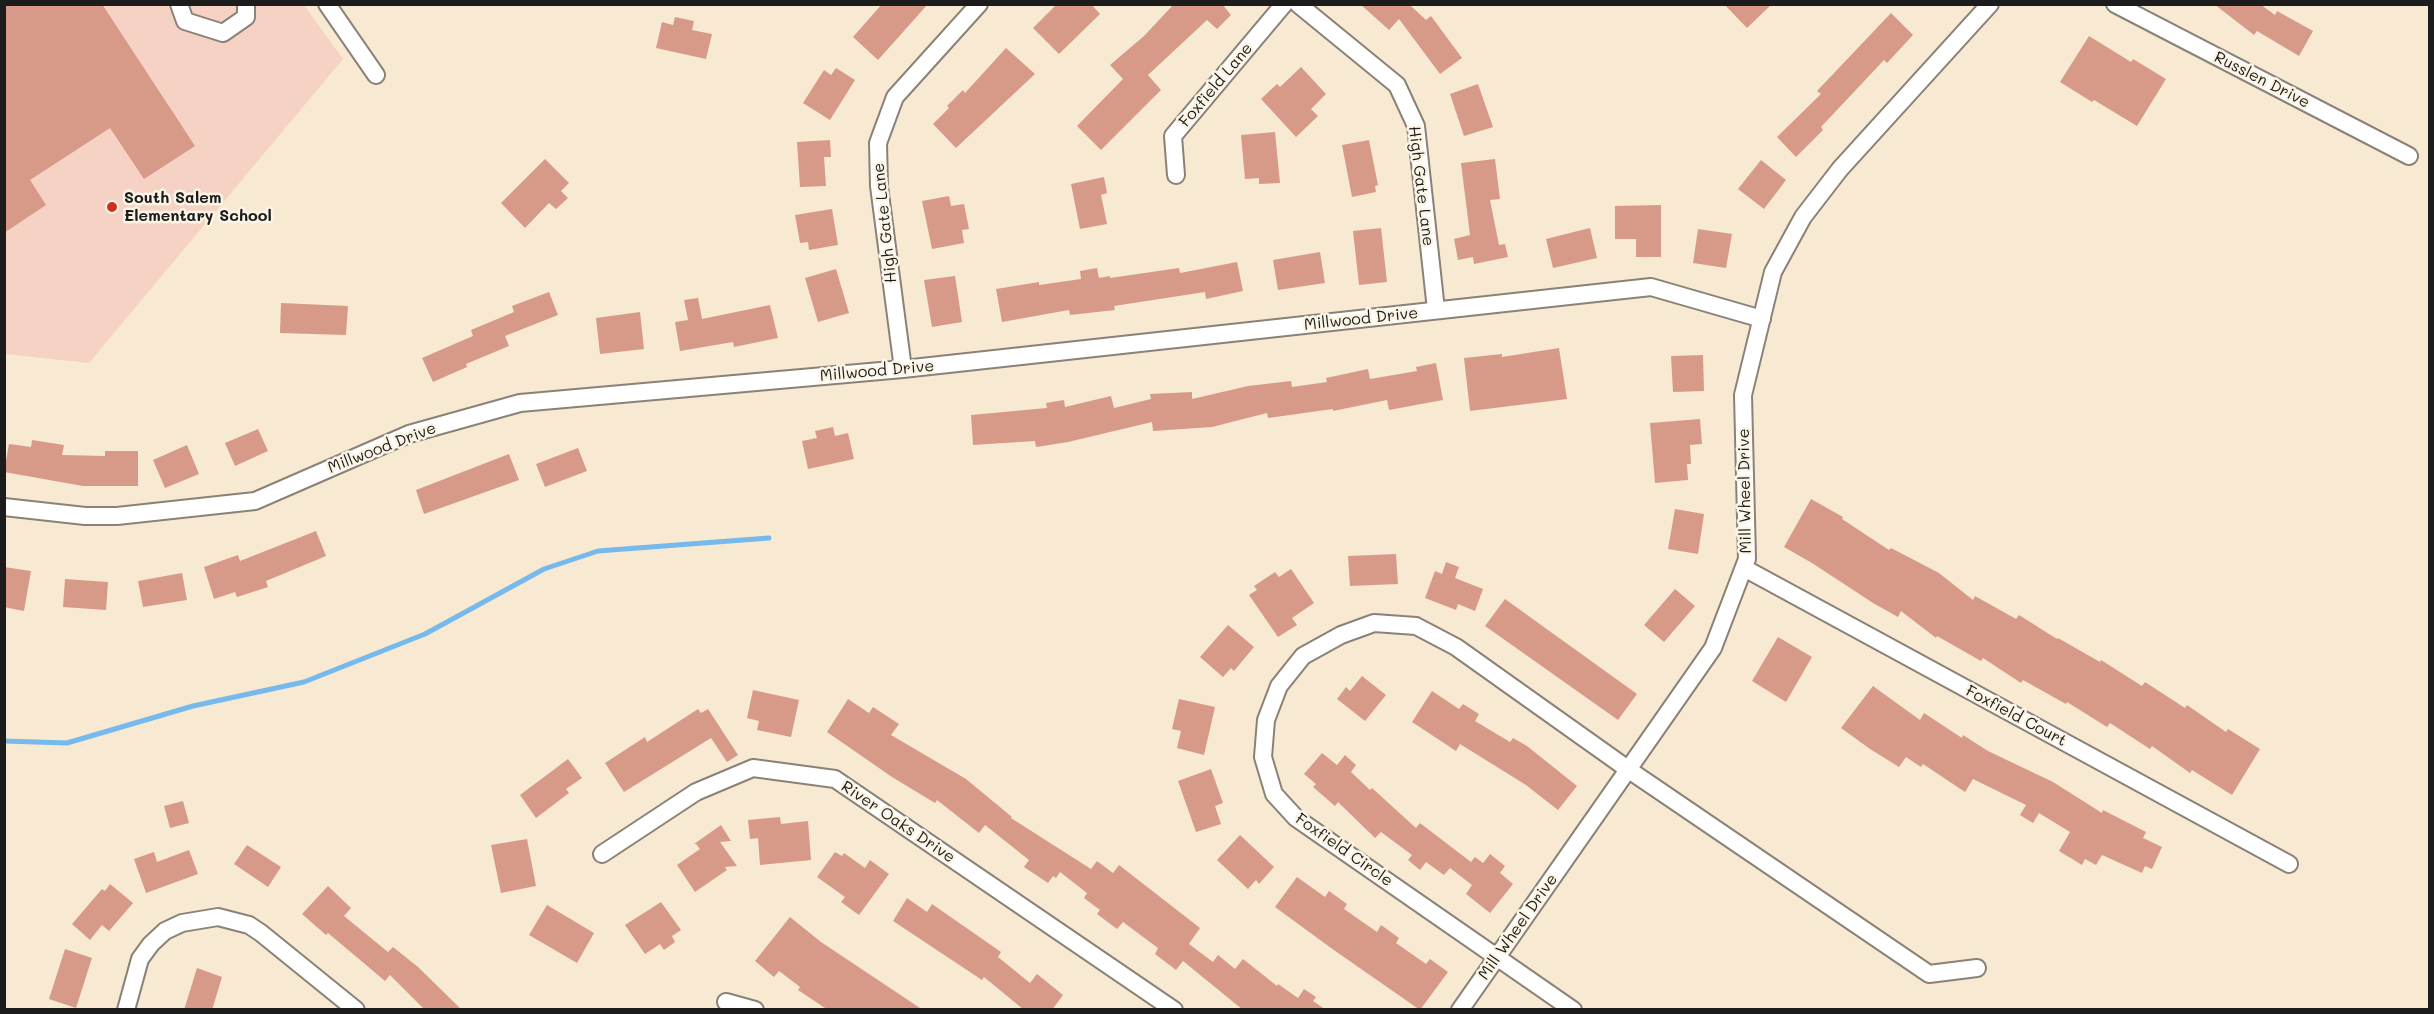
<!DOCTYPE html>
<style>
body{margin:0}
#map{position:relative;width:2434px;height:1014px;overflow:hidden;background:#f8e9d2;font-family:Mali,sans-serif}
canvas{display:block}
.frame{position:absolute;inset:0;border:6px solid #1c1c1c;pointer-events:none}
</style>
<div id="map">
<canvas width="2434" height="1014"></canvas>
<div class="frame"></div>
</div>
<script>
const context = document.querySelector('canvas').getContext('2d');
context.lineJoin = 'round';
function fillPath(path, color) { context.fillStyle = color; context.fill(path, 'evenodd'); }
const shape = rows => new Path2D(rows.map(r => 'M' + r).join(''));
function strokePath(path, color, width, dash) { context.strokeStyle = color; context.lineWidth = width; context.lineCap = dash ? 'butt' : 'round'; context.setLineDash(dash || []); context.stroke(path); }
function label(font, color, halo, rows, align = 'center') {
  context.font = font + ' Mali,sans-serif'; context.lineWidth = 5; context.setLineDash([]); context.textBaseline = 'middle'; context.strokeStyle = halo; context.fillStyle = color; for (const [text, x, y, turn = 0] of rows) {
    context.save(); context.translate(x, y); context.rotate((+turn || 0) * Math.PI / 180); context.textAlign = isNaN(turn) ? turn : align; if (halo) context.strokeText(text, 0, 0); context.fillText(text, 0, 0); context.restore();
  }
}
fillPath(shape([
 [5,5,304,5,343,59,89,363,5,354]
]), '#f6d2c5');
strokePath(shape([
 [4,741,67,743,193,706,304,682,425,634,544,569,598,551,769,538]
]), '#76b9ec', 5);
fillPath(shape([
 [4,4,102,4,195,146,144,179,110,128,30,180,46,205,4,233],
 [882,4,928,4,878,60,853,37],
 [1057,4,1091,4,1100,14,1059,54,1033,28],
 [1174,4,1222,4,1231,15,1217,29,1207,20,1148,75,1161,90,1101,150,1077,126,1123,79,1110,65,1144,36],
 [1360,4,1412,4,1411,6,1426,20,1431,16,1462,58,1440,74,1399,19,1389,30],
 [1724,4,1772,4,1747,28],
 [2214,4,2260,4,2275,15,2277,11,2313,31,2299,56,2257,31,2254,35],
 [1891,13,1913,35,1887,63,1884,60,1821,127,1823,130,1796,157,1777,137,1821,94,1817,91],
 [675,17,694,21,692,30,712,34,706,59,656,48,662,22,673,25],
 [2089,36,2131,62,2133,59,2166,79,2137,126,2094,100,2092,102,2060,82],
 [1006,48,1035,74,956,148,933,124,949,108,947,106,963,90,965,93],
 [1301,67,1326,94,1311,109,1318,116,1296,137,1261,99,1277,84,1280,87],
 [836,68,855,80,830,120,803,103,824,70,831,75],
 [1478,84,1493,127,1464,136,1450,94],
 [1275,132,1280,183,1259,184,1259,178,1245,179,1241,135],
 [830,140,831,157,824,157,826,186,800,187,797,142],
 [1369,140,1378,185,1375,186,1376,192,1352,197,1342,145],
 [545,159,569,183,561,191,568,198,556,209,549,203,525,228,501,203],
 [1495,159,1500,199,1490,200,1499,245,1505,244,1508,257,1474,264,1473,257,1458,260,1454,239,1470,235,1461,163],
 [1761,160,1786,180,1764,209,1738,189],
 [1104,177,1107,193,1101,195,1107,224,1080,229,1071,184],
 [949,196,951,206,964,204,969,229,962,230,964,243,932,249,922,201],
 [1661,205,1661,257,1636,257,1636,239,1615,239,1615,206],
 [832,209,838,245,809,250,808,242,800,243,795,215],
 [1381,228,1387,282,1359,285,1353,231],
 [1590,228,1597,258,1553,268,1546,239],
 [1698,229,1732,234,1726,268,1693,263],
 [1320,252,1325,283,1278,290,1273,260],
 [1237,262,1243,291,1206,299,1205,292,1114,306,1115,310,1070,315,1069,310,1002,322,996,289,1039,282,1039,285,1081,279,1080,271,1097,268,1099,278,1110,276,1110,278,1179,268,1180,273],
 [836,269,849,313,818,322,805,278],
 [955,276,962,322,932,327,924,280],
 [549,292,558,315,505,336,509,346,466,364,467,367,433,382,422,358,473,336,471,330,514,312,512,306],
 [698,298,702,319,770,305,778,338,734,347,733,342,680,351,675,322,688,320,684,300],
 [281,303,348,306,346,335,280,333],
 [640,312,644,349,600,354,596,318],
 [1559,348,1567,399,1470,411,1464,358,1502,354,1502,357],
 [1703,355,1704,391,1673,392,1671,356],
 [1436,363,1443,400,1389,410,1387,400,1333,411,1333,409,1268,418,1267,413,1212,427,1153,431,1152,422,1068,442,1036,447,1035,441,973,445,971,415,1047,408,1046,403,1064,400,1065,407,1111,396,1114,408,1151,399,1150,394,1192,392,1192,399,1248,386,1291,381,1292,387,1327,382,1326,378,1368,369,1370,379,1417,371,1416,367],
 [1700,419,1702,444,1690,445,1691,464,1687,464,1688,480,1655,483,1650,423],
 [833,427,835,436,848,433,854,459,808,469,802,441,817,438,815,431],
 [258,429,268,451,235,466,225,443],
 [32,440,64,445,62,455,105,456,105,451,138,451,138,486,83,486,4,472,9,444,31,447],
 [187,445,199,474,165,488,153,460],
 [578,448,587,471,545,487,536,464],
 [509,454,519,480,424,514,416,490],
 [1811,499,1843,517,1842,519,1889,550,1891,548,1939,573,1973,600,1975,596,2016,619,2019,615,2057,639,2058,638,2100,662,2101,660,2142,686,2145,682,2185,708,2187,705,2226,732,2228,729,2260,749,2232,795,2192,770,2190,773,2152,746,2150,749,2110,723,2107,727,2067,702,2066,704,2023,680,2021,683,1983,658,1981,661,1937,636,1936,638,1901,611,1898,617,1873,603,1812,563,1784,547],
 [1675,509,1704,514,1698,554,1668,549],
 [316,531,326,556,266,581,268,587,237,597,235,592,214,599,204,567,238,555,240,561],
 [1396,554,1398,584,1350,586,1348,556],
 [1446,562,1459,567,1455,578,1483,589,1475,611,1458,604,1456,610,1425,598,1435,571,1442,574],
 [4,567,31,571,24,611,4,607],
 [1291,569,1314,603,1292,618,1297,625,1278,637,1249,595,1257,590,1254,586,1275,572,1279,577],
 [182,573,187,600,143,607,138,581],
 [65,579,108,582,106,610,63,607],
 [1675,589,1695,606,1664,642,1644,625],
 [1505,599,1637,694,1618,720,1485,626],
 [1228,625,1254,647,1234,671,1231,668,1223,677,1200,657],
 [1778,637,1812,657,1786,702,1752,681],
 [1362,676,1386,695,1365,721,1337,699,1346,687,1350,691],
 [1873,686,1920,720,1924,713,1962,738,1963,735,1988,751,2053,782,2102,813,2103,810,2146,832,2143,838,2162,847,2152,869,2145,866,2142,873,2102,855,2096,865,2085,859,2082,865,2059,851,2070,832,2039,813,2033,823,2020,815,2026,805,1973,779,1965,792,1923,764,1921,767,1906,757,1899,767,1870,749,1841,728],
 [753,690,799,700,791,737,757,730,759,721,747,718],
 [1432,691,1459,709,1463,704,1479,714,1475,721,1510,742,1513,738,1527,746,1577,786,1558,810,1526,785,1460,744,1456,751,1412,722],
 [848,699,869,713,873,707,899,724,891,735,966,779,1012,817,1011,818,1091,869,1097,861,1113,873,1119,865,1200,928,1189,944,1213,962,1218,955,1235,969,1243,959,1277,986,1278,984,1298,998,1304,989,1316,997,1313,1001,1326,1010,1243,1010,1183,961,1176,970,1155,954,1158,948,1123,922,1117,929,1097,914,1100,910,1084,898,1087,893,1060,872,1056,878,1053,876,1048,883,1024,867,1029,860,985,825,979,833,937,800,935,803,892,777,827,732],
 [1179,699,1215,707,1204,755,1177,748,1181,731,1172,729],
 [698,709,701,713,708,709,738,755,727,762,711,738,624,792,605,763,645,737,647,742],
 [1322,753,1337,765,1345,755,1356,765,1351,772,1370,790,1372,788,1416,828,1420,823,1471,862,1475,857,1483,863,1490,854,1505,866,1500,873,1513,884,1490,913,1466,894,1472,885,1450,868,1444,875,1426,862,1420,870,1408,860,1412,855,1381,832,1375,838,1338,802,1335,806,1313,787,1316,784,1304,774],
 [568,759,582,778,566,789,569,793,536,818,520,795],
 [1211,769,1223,803,1215,806,1221,824,1196,832,1178,781],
 [183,801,189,823,170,828,164,806],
 [780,817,781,824,808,821,811,860,760,865,758,838,750,839,748,820],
 [721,825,731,841,720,842,737,866,725,867,727,870,695,892,677,865,700,849,696,844,694,844],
 [1240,835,1274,867,1259,884,1256,880,1248,889,1217,860],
 [527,839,536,886,501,893,491,845],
 [247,845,281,867,268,887,234,864],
 [189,850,198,874,146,893,134,859,154,852,157,862],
 [835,852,842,856,844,853,865,868,870,860,889,874,859,915,841,902,845,897,817,877],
 [1297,877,1325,897,1329,891,1347,904,1344,909,1377,932,1381,925,1399,938,1396,943,1426,964,1430,959,1448,972,1420,1010,1331,948,1275,907],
 [110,884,133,903,109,931,102,925,90,940,72,924,102,889,105,891],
 [328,886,351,908,344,916,388,952,393,947,418,967,462,1010,425,1010,390,975,385,981,328,933,326,935,302,914],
 [907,898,927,912,932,904,1001,952,998,957,1030,983,1037,974,1063,995,1052,1010,1024,1010,984,977,982,980,893,921],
 [661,902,681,930,672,936,675,942,664,950,660,944,645,954,625,925],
 [547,905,594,933,577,963,529,935],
 [790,917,821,942,923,1010,828,1010,798,990,800,987,779,971,774,977,755,961],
 [65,949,92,958,76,1008,49,999],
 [197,968,222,977,212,1010,184,1010]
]), '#d79a89');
const minor = shape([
 [179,4,185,21,223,33,246,17,246,4],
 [327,4,376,75],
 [1298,4,1397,85,1416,126,1436,310],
 [2115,4,2409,156],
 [1176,175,1173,136,1284,4],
 [903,369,879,186,878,143,895,97,979,4],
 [4,507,85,516,117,516,255,501,409,434,520,403,903,369,1651,287,1762,319],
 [1744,568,2289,864],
 [602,854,696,792,753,768,835,779,1174,1010],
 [726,1002,755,1010],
 [126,1010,140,959,151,944,165,931,182,923,218,917,249,925,261,933,356,1010],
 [1460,1010,1713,648,1747,559,1743,395,1773,272,1803,217,1840,169,1990,4],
 [1573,1010,1296,818,1274,794,1263,757,1266,720,1279,686,1303,656,1341,635,1374,623,1416,626,1456,647,1629,770,1929,974,1977,968]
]);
strokePath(minor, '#8a8277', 20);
strokePath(minor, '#fff', 16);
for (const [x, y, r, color] of [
 [112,207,6,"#c8321e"]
]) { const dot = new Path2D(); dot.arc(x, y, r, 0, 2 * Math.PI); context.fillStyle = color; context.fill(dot); strokePath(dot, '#fcf5e5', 2); }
label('16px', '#1c1c1c', '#fcf5e5', [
 ["Russlen Drive",2262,80,27],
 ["Foxfield Lane",1216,85,-50],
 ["High Gate Lane",1421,186,83],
 ["High Gate Lane",885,223,-96],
 ["Millwood Drive",1361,319,-6],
 ["Millwood Drive",877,371,-5],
 ["Millwood Drive",382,448,-21],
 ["Mill Wheel Drive",1745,491,-91],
 ["Foxfield Court",2016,716,28],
 ["River Oaks Drive",898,822,34],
 ["Foxfield Circle",1344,850,35],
 ["Mill Wheel Drive",1518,927,-55]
]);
label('bold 16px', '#1c1c1c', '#fcf5e5', [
 ["South Salem",124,198],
 ["Elementary School",124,216]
], 'left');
</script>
